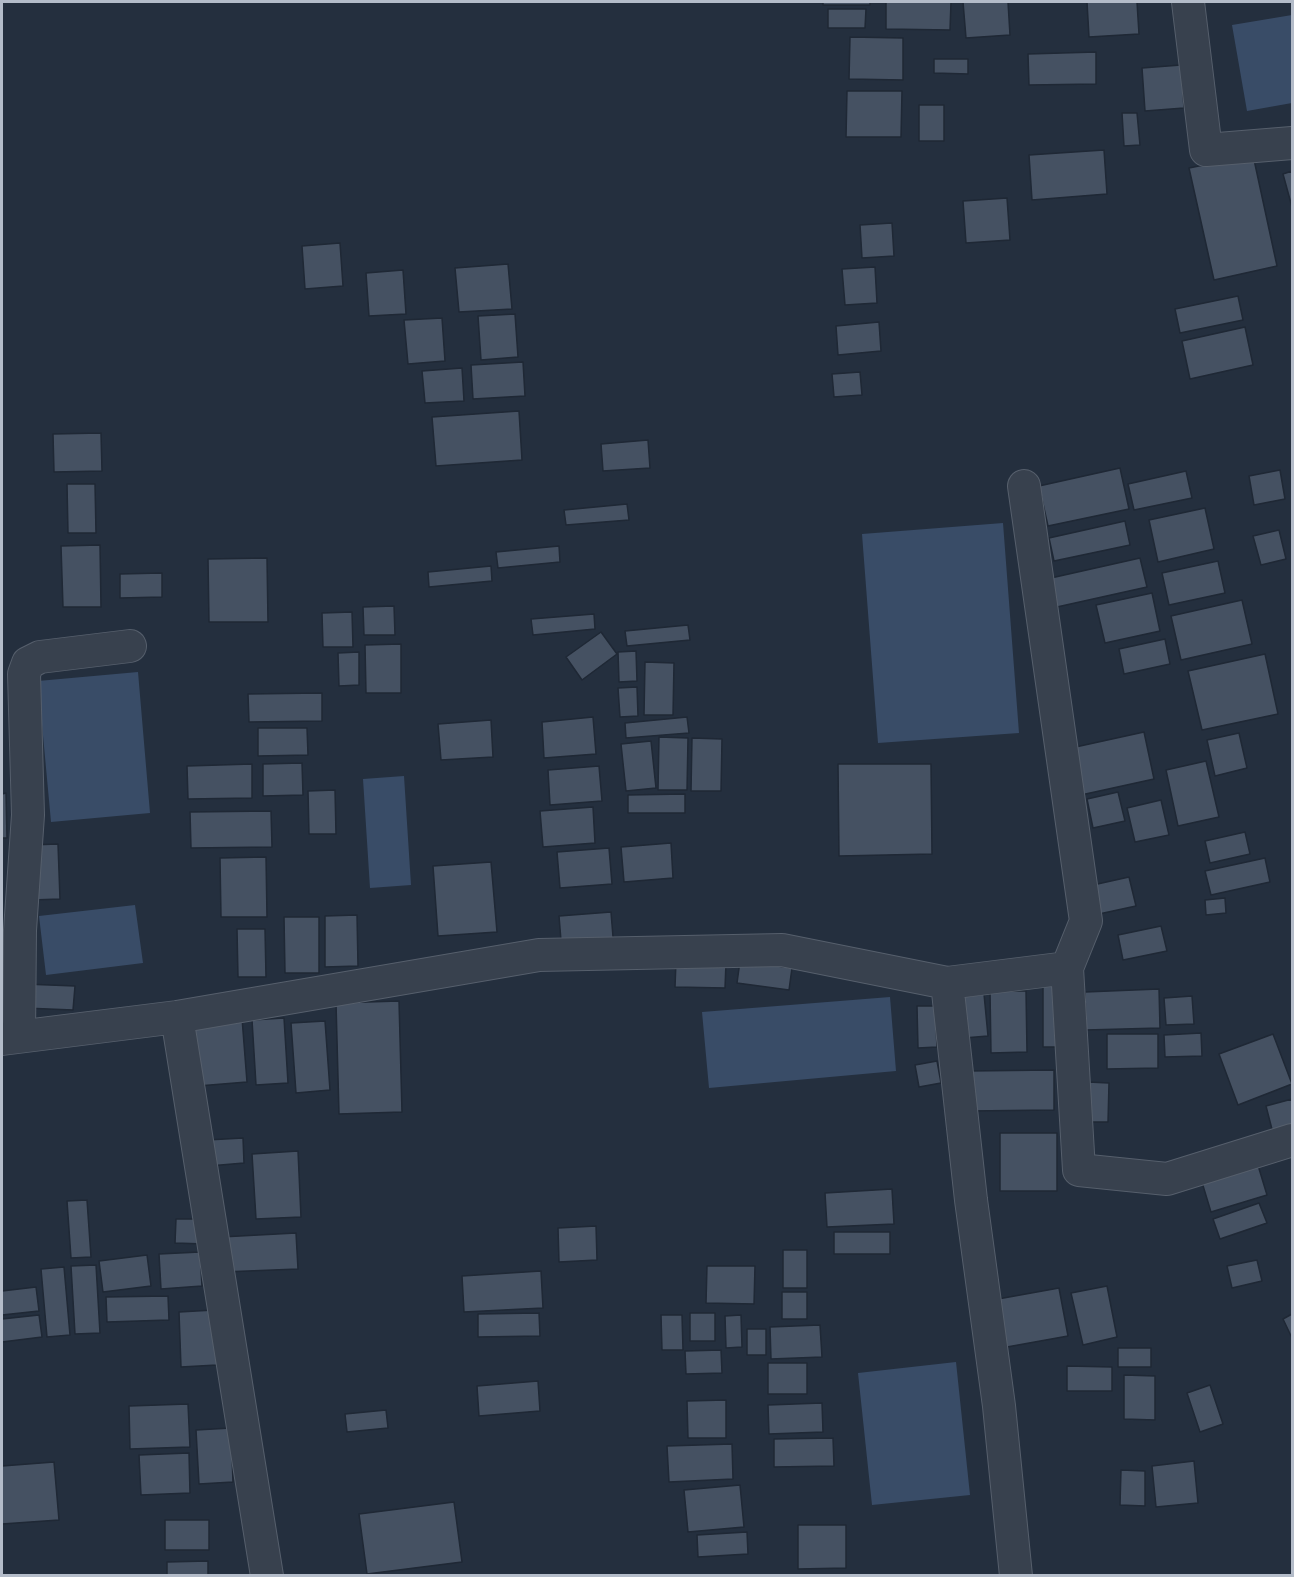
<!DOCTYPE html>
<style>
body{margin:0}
#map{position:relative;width:1294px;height:1577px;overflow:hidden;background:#242f3e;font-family:"Sofia Sans Condensed",sans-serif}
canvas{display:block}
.frame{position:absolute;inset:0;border:3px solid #b4bcc9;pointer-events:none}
</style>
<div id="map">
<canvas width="1294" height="1577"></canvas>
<div class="frame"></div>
</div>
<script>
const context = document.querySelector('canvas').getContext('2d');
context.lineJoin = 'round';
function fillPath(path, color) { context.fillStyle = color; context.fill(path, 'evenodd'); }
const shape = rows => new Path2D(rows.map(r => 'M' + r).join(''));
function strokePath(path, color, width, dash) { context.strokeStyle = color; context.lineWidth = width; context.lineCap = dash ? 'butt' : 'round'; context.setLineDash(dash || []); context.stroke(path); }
fillPath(shape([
 [1292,15,1292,103,1247,111,1232,25],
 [1003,523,1019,733,878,743,862,534],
 [138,672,150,813,51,822,38,681],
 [404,776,411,885,370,888,363,779],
 [135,905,143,963,46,975,39,916],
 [890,997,896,1071,709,1088,702,1012],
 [956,1362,970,1495,872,1505,858,1373]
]), '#394c67');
const building = shape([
 [823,2,870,2,870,5,823,5,823,2],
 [886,2,951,2,950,30,886,29,886,2],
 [963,2,1008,2,1010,35,966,38,963,2],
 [1087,2,1137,2,1139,34,1089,37,1087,2],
 [828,9,866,9,865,28,828,28,828,9],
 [850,37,903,38,903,80,849,79,850,37],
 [1096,52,1096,84,1029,85,1028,54,1096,52],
 [934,59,968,59,968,74,934,73,934,59],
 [1181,65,1184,108,1145,111,1142,68,1181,65],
 [847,91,902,91,901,137,846,137,847,91],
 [919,105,944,105,944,141,919,141,919,105],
 [1122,113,1137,113,1140,145,1124,146,1122,113],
 [1104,150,1107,194,1032,200,1029,155,1104,150],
 [1253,155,1277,266,1214,280,1189,168,1253,155],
 [1292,171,1292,207,1283,174,1292,171],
 [1007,198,1010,240,966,243,963,201,1007,198],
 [892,223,894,256,862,258,860,225,892,223],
 [340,243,343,286,305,289,302,246,340,243],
 [508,264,512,309,459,312,455,268,508,264],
 [875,267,877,303,845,305,842,269,875,267],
 [403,270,406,314,369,316,366,273,403,270],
 [1238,296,1243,320,1180,333,1175,309,1238,296],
 [515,314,518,357,481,360,478,316,515,314],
 [442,318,445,361,408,364,404,320,442,318],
 [879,322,881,351,838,355,836,326,879,322],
 [1245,327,1253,365,1190,379,1182,341,1245,327],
 [523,362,525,396,473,399,471,365,523,362],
 [462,368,464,401,425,403,422,371,462,368],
 [860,372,862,395,834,397,832,374,860,372],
 [519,411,522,460,436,466,432,417,519,411],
 [101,433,102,471,54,472,53,434,101,433],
 [648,440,650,468,603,471,601,444,648,440],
 [1120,468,1129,509,1048,526,1039,486,1120,468],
 [1280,470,1285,499,1254,505,1249,476,1280,470],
 [1186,471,1192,498,1134,510,1128,484,1186,471],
 [67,484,95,484,96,533,68,533,67,484],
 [627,504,629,520,566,525,564,510,627,504],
 [1205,508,1214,549,1158,562,1149,520,1205,508],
 [1125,521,1130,545,1054,561,1049,538,1125,521],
 [1279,530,1286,559,1261,565,1253,536,1279,530],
 [100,545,101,607,63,607,61,546,100,545],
 [559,546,560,562,498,568,496,552,559,546],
 [267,558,268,622,209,622,208,559,267,558],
 [1140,558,1147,587,1057,607,1051,578,1140,558],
 [1218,561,1225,593,1169,605,1162,573,1218,561],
 [491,566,492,581,429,587,428,572,491,566],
 [162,573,162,597,120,598,120,574,162,573],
 [1152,593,1160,631,1105,643,1096,605,1152,593],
 [1242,600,1252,644,1181,660,1171,616,1242,600],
 [394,606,395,635,364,635,363,607,394,606],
 [352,612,353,647,323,647,322,613,352,612],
 [594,614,595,629,533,635,531,619,594,614],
 [688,625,690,640,627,646,625,631,688,625],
 [601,632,617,654,582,680,566,657,601,632],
 [1165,639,1170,664,1124,674,1119,649,1165,639],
 [401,644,401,693,366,693,365,645,401,644],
 [636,651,637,681,619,682,618,652,636,651],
 [359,652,359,685,339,686,338,653,359,652],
 [1265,654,1278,714,1202,730,1188,671,1265,654],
 [645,662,674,663,673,715,644,715,645,662],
 [637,687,638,716,620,717,618,688,637,687],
 [322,693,322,721,249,722,248,694,322,693],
 [593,717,596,754,544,758,542,722,593,717],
 [687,717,689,733,626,738,625,723,687,717],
 [491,720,493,757,441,760,438,724,491,720],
 [258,728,307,728,308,755,258,756,258,728],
 [1144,732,1154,779,1081,795,1071,748,1144,732],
 [1239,733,1247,768,1215,776,1207,740,1239,733],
 [659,737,688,738,687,790,658,790,659,737],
 [692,738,722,739,721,791,691,791,692,738],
 [651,741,656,788,626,791,621,744,651,741],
 [1206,761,1219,817,1178,826,1166,770,1206,761],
 [302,763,303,795,263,796,263,764,302,763],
 [252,764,252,798,188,799,187,766,252,764],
 [838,764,931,764,932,854,839,856,838,764],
 [599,766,602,801,550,805,548,770,599,766],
 [335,790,336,834,309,834,308,791,335,790],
 [1118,792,1125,821,1093,828,1087,799,1118,792],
 [6,793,7,838,2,838,2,794,6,793],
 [685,794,685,813,628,813,628,795,685,794],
 [1161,800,1169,835,1135,842,1127,808,1161,800],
 [593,807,595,843,543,847,540,811,593,807],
 [271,811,272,847,191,848,190,812,271,811],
 [1245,832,1250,854,1210,863,1205,841,1245,832],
 [671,843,673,878,624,882,621,847,671,843],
 [58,844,60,899,32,900,30,845,58,844],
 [609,848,612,884,560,888,557,852,609,848],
 [266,857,267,917,221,917,220,858,266,857],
 [1265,858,1270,882,1211,895,1205,871,1265,858],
 [491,862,497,932,438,936,433,866,491,862],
 [1129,877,1136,906,1099,914,1093,885,1129,877],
 [1225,898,1226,913,1206,915,1205,900,1225,898],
 [611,912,614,949,562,953,559,916,611,912],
 [357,915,358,966,325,967,325,916,357,915],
 [284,917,319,917,319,973,285,973,284,917],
 [1161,926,1167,951,1123,960,1118,935,1161,926],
 [237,929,265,929,266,977,238,977,237,929],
 [676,961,726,963,725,988,675,987,676,961],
 [740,961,792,968,789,990,737,983,740,961],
 [1043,982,1065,982,1065,1047,1043,1047,1043,982],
 [24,984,75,986,73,1010,24,1008,24,984],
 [1159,989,1160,1028,1086,1030,1085,992,1159,989],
 [990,991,1026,991,1027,1052,991,1053,990,991],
 [984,994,988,1036,964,1038,959,997,984,994],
 [1192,996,1194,1024,1166,1025,1164,998,1192,996],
 [399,1001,402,1112,339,1114,336,1003,399,1001],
 [917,1006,935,1006,937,1047,918,1048,917,1006],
 [242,1018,247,1082,198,1086,193,1021,242,1018],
 [284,1018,288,1083,256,1085,252,1020,284,1018],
 [325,1021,330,1090,296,1093,291,1023,325,1021],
 [1201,1033,1202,1056,1165,1057,1164,1035,1201,1033],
 [1107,1034,1158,1034,1158,1068,1107,1069,1107,1034],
 [1273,1034,1292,1084,1238,1105,1219,1054,1273,1034],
 [937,1061,941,1083,919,1087,915,1065,937,1061],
 [1054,1070,1054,1110,969,1111,968,1071,1054,1070],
 [1088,1082,1109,1083,1108,1122,1087,1122,1088,1082],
 [1292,1099,1292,1136,1275,1141,1266,1106,1292,1099],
 [1000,1133,1057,1133,1057,1191,1000,1191,1000,1133],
 [243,1138,244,1163,209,1166,207,1140,243,1138],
 [298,1151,301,1217,256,1219,252,1154,298,1151],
 [1257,1162,1267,1195,1211,1212,1201,1179,1257,1162],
 [892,1189,894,1224,827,1227,825,1193,892,1189],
 [87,1200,91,1257,71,1258,67,1201,87,1200],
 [1259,1203,1267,1223,1220,1239,1213,1219,1259,1203],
 [176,1219,205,1219,205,1244,175,1243,176,1219],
 [596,1226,597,1260,559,1262,558,1228,596,1226],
 [834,1232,890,1232,890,1254,834,1254,834,1232],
 [296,1233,298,1269,223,1272,221,1237,296,1233],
 [783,1250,807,1250,807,1288,783,1288,783,1250],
 [200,1252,202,1286,161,1289,159,1254,200,1252],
 [147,1255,151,1286,103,1292,99,1261,147,1255],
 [1257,1260,1262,1281,1232,1288,1227,1266,1257,1260],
 [96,1265,100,1333,75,1334,71,1266,96,1265],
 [707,1266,755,1266,754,1304,706,1303,707,1266],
 [64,1267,70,1335,47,1337,41,1269,64,1267],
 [541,1271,543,1308,464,1312,462,1276,541,1271],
 [1107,1286,1117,1337,1083,1345,1071,1293,1107,1286],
 [36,1287,39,1311,2,1315,2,1291,36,1287],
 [1059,1288,1068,1336,1007,1347,998,1299,1059,1288],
 [782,1292,807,1292,807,1319,782,1319,782,1292],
 [168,1296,169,1320,107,1322,106,1297,168,1296],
 [214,1310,217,1365,181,1367,179,1312,214,1310],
 [539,1313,540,1336,478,1337,478,1314,539,1313],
 [690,1313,715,1313,715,1341,690,1341,690,1313],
 [1292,1314,1292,1338,1283,1319,1292,1314],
 [39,1315,42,1337,2,1342,2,1319,39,1315],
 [661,1315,682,1315,683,1350,662,1350,661,1315],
 [741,1315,742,1347,726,1348,725,1316,741,1315],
 [820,1325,822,1357,771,1359,770,1327,820,1325],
 [747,1329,766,1329,766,1355,747,1355,747,1329],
 [1118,1348,1151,1348,1151,1367,1118,1367,1118,1348],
 [721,1350,722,1373,686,1374,685,1351,721,1350],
 [768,1363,807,1363,807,1394,768,1394,768,1363],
 [1067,1366,1112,1367,1112,1391,1067,1391,1067,1366],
 [1124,1375,1155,1376,1155,1420,1124,1419,1124,1375],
 [538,1381,540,1411,479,1416,477,1386,538,1381],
 [1210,1385,1223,1424,1200,1432,1187,1393,1210,1385],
 [726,1400,726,1438,688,1438,687,1401,726,1400],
 [822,1403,823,1432,769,1434,768,1405,822,1403],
 [188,1404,190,1447,130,1449,129,1406,188,1404],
 [386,1410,388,1428,347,1432,345,1414,386,1410],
 [231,1428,233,1482,199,1484,196,1430,231,1428],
 [833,1438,834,1466,774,1467,774,1439,833,1438],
 [732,1444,733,1479,669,1482,667,1446,732,1444],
 [189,1453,190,1493,141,1495,139,1455,189,1453],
 [1194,1461,1198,1503,1156,1507,1152,1466,1194,1461],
 [54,1462,59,1520,2,1524,2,1466,54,1462],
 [1121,1470,1145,1471,1145,1506,1120,1505,1121,1470],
 [740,1485,744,1527,688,1532,684,1490,740,1485],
 [454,1502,462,1562,367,1574,359,1514,454,1502],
 [165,1520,209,1520,209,1550,165,1550,165,1520],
 [798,1525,846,1525,846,1568,798,1569,798,1525],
 [747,1532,748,1554,698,1557,697,1535,747,1532],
 [208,1561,208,1576,167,1576,167,1562,208,1561]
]);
fillPath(building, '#455162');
strokePath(building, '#1f2835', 1.5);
const street = shape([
 [1188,2,1206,150,1292,143],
 [1024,486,1086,921,1067,968,1079,1170,1167,1179,1292,1140],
 [947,983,971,1200,999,1406,1016,1576],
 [177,1017,267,1576],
 [19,1036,20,930,28,815,24,674,28,663,40,657,130,646],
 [2,1039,177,1017,539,955,782,950,947,983,1067,968]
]);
strokePath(street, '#565f6c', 34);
strokePath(street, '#38414e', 32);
</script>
